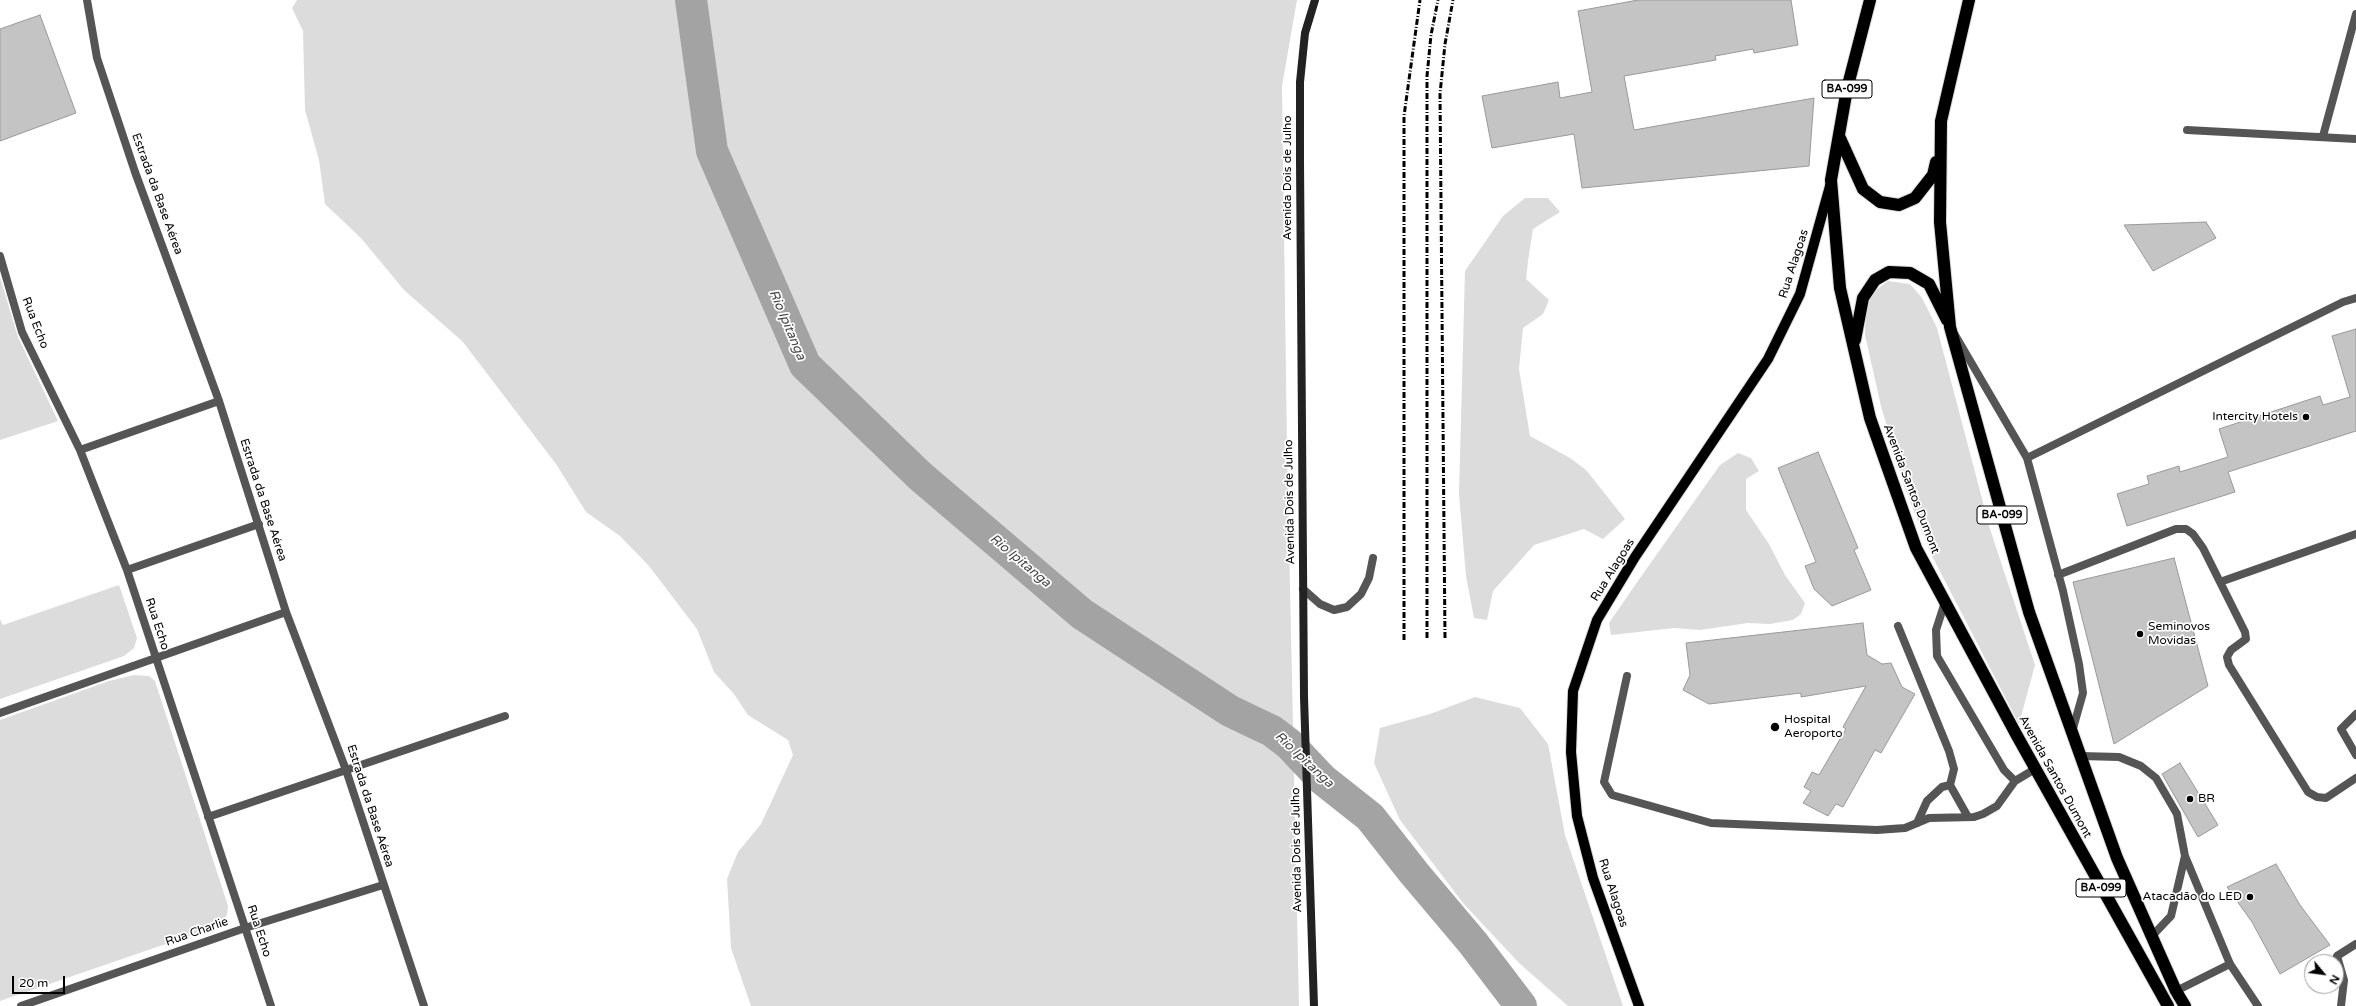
<!DOCTYPE html>
<meta charset="utf-8">
<style>
body{margin:0}
#map{position:relative;width:2356px;height:1006px;overflow:hidden;background:#fff;font-family:"Varela Round",sans-serif}
canvas{display:block}
.north{position:absolute;left:2304px;top:954px;width:40px;height:40px;box-sizing:border-box;background:#fff;border:1px solid #999;border-radius:50%;rotate:119deg;font-size:11px;font-weight:700;line-height:16px;text-align:center;color:#000}
.north::after{content:'';display:block;margin:auto;width:14px;height:18px;background:#000;clip-path:polygon(50% 0,100% 100%,50% 72%,0 100%)}
.scale{position:absolute;left:12px;top:976px;width:53px;height:18px;box-sizing:border-box;border:2px solid #000;border-top:0;padding-left:5px;font-size:12px;line-height:14px;white-space:nowrap;color:#000;-webkit-text-stroke:3px #fff;paint-order:stroke}
</style>
<div id="map">
<canvas width="2356" height="1006"></canvas>
<div class="north">N</div>
<div class="scale">20 m</div>
</div>
<script>
const context = document.querySelector('canvas').getContext('2d');
context.lineJoin = 'round';
function fillPath(path, color) { context.fillStyle = color; context.fill(path, 'evenodd'); }
const shape = rows => new Path2D(rows.map(r => 'M' + r).join(''));
function strokePath(path, color, width, dash) { context.strokeStyle = color; context.lineWidth = width; context.lineCap = dash ? 'butt' : 'round'; context.setLineDash(dash || []); context.stroke(path); }
function label(font, color, halo, rows, align = 'center') {
  context.font = font + ' "Varela Round",sans-serif'; context.lineWidth = 3.5; context.setLineDash([]); context.textBaseline = 'middle'; context.strokeStyle = halo; context.fillStyle = color; for (const [text, x, y, turn = 0] of rows) {
    context.save(); context.translate(x, y); context.rotate((+turn || 0) * Math.PI / 180); context.textAlign = isNaN(turn) ? turn : align; if (halo) context.strokeText(text, 0, 0); context.fillText(text, 0, 0); context.restore();
  }
}
fillPath(shape([
 [297,0,1297,0,1282,86,1287,447,1299,1006,751,1006,731,948,727,879,738,852,761,824,793,755,788,740,748,715,734,694,714,672,697,629,649,566,620,536,586,512,556,464,463,342,404,290,361,238,325,204,319,160,305,110,303,31,292,8],
 [1525,198,1548,198,1560,212,1533,229,1528,261,1526,279,1549,300,1543,314,1523,328,1519,369,1530,436,1570,458,1586,470,1625,519,1603,539,1584,529,1534,545,1493,591,1487,620,1474,618,1466,576,1459,494,1465,271,1503,216],
 [0,277,18,337,58,421,0,440],
 [1888,281,1910,284,1922,298,1937,328,1990,529,2035,665,2019,724,1931,554,1904,486,1881,406,1865,335,1866,306,1875,291],
 [1738,453,1751,458,1759,471,1746,479,1746,510,1769,544,1785,575,1805,603,1801,614,1793,620,1770,624,1748,623,1700,630,1674,628,1611,635,1609,623,1640,578,1720,465],
 [119,585,137,638,134,648,124,656,0,699,0,619,3,625],
 [134,675,149,676,155,681,228,906,227,915,218,926,0,1001,0,720,109,681],
 [1475,697,1520,708,1548,744,1565,835,1623,1006,1568,1006,1519,963,1463,903,1400,820,1374,763,1380,728,1430,714]
]), '#dcdcdc');
strokePath(shape([
 [691,0,712,151,805,365,920,476,1082,614,1230,711,1272,731,1289,744,1322,779,1370,817,1414,873,1473,943,1521,1006]
]), '#a3a3a3', 32);
const building = shape([
 [1638,0,1791,0,1798,45,1754,53,1753,49,1715,56,1716,60,1624,76,1634,130,1814,98,1809,166,1582,188,1574,134,1492,148,1482,96,1558,82,1560,98,1592,92,1578,11,1638,0],
 [40,15,76,113,0,141,0,29,40,15],
 [2206,222,2216,238,2153,271,2124,225,2206,222],
 [2356,329,2356,431,2228,472,2235,492,2127,526,2117,494,2149,484,2147,476,2179,466,2180,472,2228,457,2219,429,2320,396,2323,405,2350,397,2332,336,2356,329],
 [1818,452,1858,548,1854,550,1871,590,1832,606,1814,589,1805,566,1816,562,1778,468,1818,452],
 [2174,558,2208,686,2114,744,2073,582,2174,558],
 [1863,623,1867,655,1882,664,1891,663,1902,687,1915,694,1881,753,1875,750,1843,807,1836,804,1828,816,1803,803,1811,791,1804,787,1812,772,1819,775,1846,729,1843,727,1866,686,1801,697,1801,693,1709,704,1683,690,1690,675,1686,643,1863,623],
 [2180,763,2218,825,2198,837,2162,774,2180,763],
 [2276,864,2300,905,2330,945,2280,974,2252,922,2227,887,2276,864]
]);
fillPath(building, '#c4c4c4');
strokePath(building, '#999', 1);
const primary = shape([
 [1639,1006,1593,878,1577,816,1571,752,1573,691,1597,620,1635,557,1768,359,1800,294,1830,186]
]);
const highway = shape([
 [1870,0,1847,89,1831,180,1840,288,1870,418,1916,548,2016,734,2168,1006],
 [1969,0,1941,121,1940,222,1950,327,2029,612,2117,858,2176,991,2185,1006],
 [1839,136,1863,189,1880,202,1899,205,1915,198,1933,175,1936,162],
 [1855,340,1863,298,1875,280,1889,272,1910,273,1929,284,1947,320]
]);
strokePath(primary, '#dbdbdb', 12);
strokePath(highway, '#dbdbdb', 14);
strokePath(shape([
 [87,0,97,58,135,172,219,401,286,612,346,770,424,1006],
 [0,256,22,332,80,450,127,570,271,1006],
 [1955,335,2027,458,2063,591,2079,664,2083,693,2072,732],
 [80,450,219,401],
 [2027,458,2343,302,2356,298],
 [127,570,259,524],
 [2058,575,2176,529,2186,529,2193,534,2203,548,2245,632,2246,639,2231,650,2227,657,2229,665,2308,792,2317,797,2326,798,2356,778],
 [2220,582,2356,534],
 [1303,589,1320,604,1334,610,1347,607,1361,594,1369,578,1373,558],
 [1945,602,1936,630,1937,656,2004,770,2015,781],
 [1898,626,1949,751,1954,769,1950,785,1968,817],
 [1627,676,1604,782,1612,795,1711,823,1877,830,1905,828,1929,818,1974,817,1983,814,1997,806,2015,781,2035,769],
 [0,713,286,612],
 [2356,714,2341,729,2356,755],
 [2081,756,2119,757,2141,766,2156,778,2177,814,2185,856,2171,916,2152,936],
 [208,817,505,716],
 [1917,823,1927,801,1942,787,1950,785],
 [2185,856,2230,964],
 [21,1006,245,928,383,885]
]), '#555', 8);
strokePath(shape([
 [2187,130,2356,139],
 [2323,136,2356,14],
 [2176,991,2230,964,2258,1006],
 [2341,1006,2344,980,2337,956,2356,944]
]), '#555', 8);
strokePath(shape([
 [1314,1006,1304,697,1300,161,1300,82,1305,33,1315,0]
]), '#222', 8);
strokePath(primary, '#000', 10);
strokePath(highway, '#000', 12);
strokePath(shape([
 [1427,638,1427,76,1431,35,1438,0],
 [1445,638,1440,94,1445,44,1453,0],
 [1404,640,1404,116,1420,0]
]), '#000', 3, [6, 2, 1, 2]);
for (const [x, y, r, color] of [
 [2306,417,4,"#000"],
 [2140,634,4,"#000"],
 [1775,727,5,"#000"],
 [2190,799,4,"#000"],
 [2250,897,4,"#000"]
]) { const dot = new Path2D(); dot.arc(x, y, r, 0, 2 * Math.PI); context.fillStyle = color; context.fill(dot); strokePath(dot, '#fff', 1.5); }
for (const [x, y, w] of [
 [1847,89,50],
 [2002,515,50],
 [2101,888,50]
]) { const box = new Path2D(); box.roundRect(x - w / 2, y - 9, w, 18, 3); context.fillStyle = '#fff'; context.fill(box); strokePath(box, '#000', 1); }
label('bold 11px', '#000', null, [
 ["BA-099",1847,89],
 ["BA-099",2002,515],
 ["BA-099",2101,888]
]);
label('12px', '#000', '#fff', [
 ["Avenida Dois de Julho",1288,178,-90],
 ["Estrada da Base Aérea",157,194,70],
 ["Rua Alagoas",1794,264,-72],
 ["Rua Echo",35,323,69],
 ["Avenida Santos Dumont",1911,489,69],
 ["Estrada da Base Aérea",263,500,72],
 ["Avenida Dois de Julho",1290,502,-91],
 ["Rua Alagoas",1613,570,-58],
 ["Rua Echo",157,624,72],
 ["Avenida Santos Dumont",2055,777,61],
 ["Estrada da Base Aérea",370,806,72],
 ["Avenida Dois de Julho",1297,850,-91],
 ["Rua Alagoas",1613,893,72],
 ["Rua Echo",259,931,72],
 ["Rua Charlie",197,932,-19]
]);
label('12px', '#000', '#fff', [
 ["Intercity Hotels",2298,417,"right"],
 ["Seminovos",2148,627],
 ["Movidas",2148,641],
 ["Hospital",1784,720],
 ["Aeroporto",1784,734],
 ["BR",2198,799],
 ["Atacadão do LED",2242,897,"right"]
], 'left');
label('italic 13px', '#444', '#fff', [
 ["Rio Ipitanga",787,325,67],
 ["Rio Ipitanga",1020,561,40],
 ["Rio Ipitanga",1304,760,43]
]);
</script>
